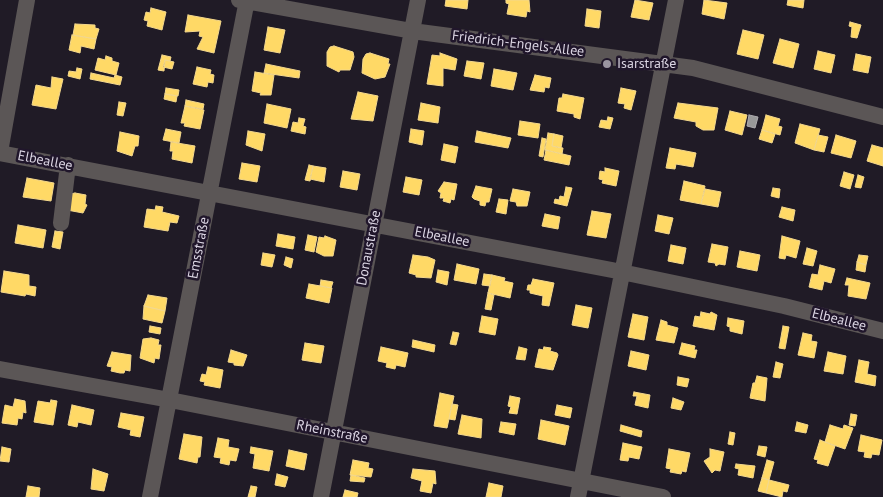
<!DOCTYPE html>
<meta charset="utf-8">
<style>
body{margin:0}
canvas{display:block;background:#201b26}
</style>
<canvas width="883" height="497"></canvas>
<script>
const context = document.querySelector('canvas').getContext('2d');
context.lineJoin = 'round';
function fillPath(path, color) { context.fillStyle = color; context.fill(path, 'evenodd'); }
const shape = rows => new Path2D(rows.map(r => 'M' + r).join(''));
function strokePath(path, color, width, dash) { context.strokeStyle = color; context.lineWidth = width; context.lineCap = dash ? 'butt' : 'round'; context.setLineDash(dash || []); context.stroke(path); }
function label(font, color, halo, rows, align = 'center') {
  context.font = font + ' "PT Sans",sans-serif'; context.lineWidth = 5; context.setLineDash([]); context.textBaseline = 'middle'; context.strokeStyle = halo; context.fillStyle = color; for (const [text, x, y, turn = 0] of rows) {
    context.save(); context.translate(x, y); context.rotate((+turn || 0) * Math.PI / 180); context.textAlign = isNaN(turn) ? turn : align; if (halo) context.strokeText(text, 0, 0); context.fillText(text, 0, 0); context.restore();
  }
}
const homes = shape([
 [446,0,468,0,467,9,445,6,446,0],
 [506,0,529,0,530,12,527,11,526,17,507,14,509,4,506,3,506,0],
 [635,0,653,3,649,20,631,17,635,0],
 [704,0,727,3,724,19,702,14,704,0],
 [788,0,804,0,803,8,787,5,788,0],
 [151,8,166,12,162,30,147,26,148,21,144,20,146,12,150,13,151,8],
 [587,9,601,11,599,28,585,26,587,9],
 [188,15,221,21,214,53,197,49,203,37,199,36,200,31,185,32,188,15],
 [850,22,861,25,857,38,851,37,852,27,849,26,850,22],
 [75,24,95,25,95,28,99,29,96,39,73,35,75,24],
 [268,27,285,30,280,53,264,50,268,27],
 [743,30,764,35,758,59,737,54,743,30],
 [72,35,96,39,94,49,81,46,80,53,69,50,72,35],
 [780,39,799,44,793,68,773,63,780,39],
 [334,46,353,52,354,57,350,70,340,70,339,72,327,66,327,52,330,47,334,46],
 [818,51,835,55,831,73,814,69,818,51],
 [370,53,389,59,388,64,390,64,385,77,375,79,362,73,363,59,366,54,370,53],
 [440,53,457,59,455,70,443,68,443,86,427,84,432,55,440,56,440,53],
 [856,54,871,57,868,73,853,70,856,54],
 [162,55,171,57,170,61,165,60,164,71,158,70,162,55],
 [106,56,112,58,112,61,119,63,116,75,95,70,98,58,105,60,106,56],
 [165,60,174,62,172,69,163,67,165,60],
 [467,61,484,63,481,79,464,76,467,61],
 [266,64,300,71,299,78,264,73,266,64],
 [197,67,211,70,210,74,214,75,213,83,208,82,207,87,193,84,197,67],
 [77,68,82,69,80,79,68,76,69,71,76,72,77,68],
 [494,69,517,73,513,90,491,86,494,69],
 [255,72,274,75,271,95,260,95,261,93,252,91,255,72],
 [91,73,114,78,115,75,122,77,120,85,90,79,91,73],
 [535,75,551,78,549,88,545,87,544,92,530,90,535,75],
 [52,77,63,79,56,109,32,105,36,85,51,88,52,77],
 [166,88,179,90,178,96,165,94,166,88],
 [621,88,636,91,631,110,624,108,625,104,618,103,621,88],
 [358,92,378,96,373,121,351,119,358,92],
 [165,94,177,96,176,102,164,99,165,94],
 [563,94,584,98,580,119,574,117,574,114,557,111,559,98,562,98,563,94],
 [186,100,204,104,203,109,185,106,186,100],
 [119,102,126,103,123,116,117,115,119,102],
 [421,103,440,107,438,123,418,120,421,103],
 [678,103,718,108,714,130,703,130,696,126,696,122,674,118,678,103],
 [267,104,291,109,287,128,264,123,267,104],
 [185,106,204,110,200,129,184,126,185,123,181,123,185,106],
 [730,111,747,115,742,135,725,130,730,111],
 [766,115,780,119,778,126,782,127,780,135,762,130,766,115],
 [608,117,613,118,610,129,599,127,601,120,607,121,608,117],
 [299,118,305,119,303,126,306,127,305,134,291,131,293,122,298,123,299,118],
 [520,121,540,124,538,138,518,135,520,121],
 [800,124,820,129,814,150,795,143,800,124],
 [166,129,181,132,179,143,163,140,166,129],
 [411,129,424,131,422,145,409,142,411,129],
 [762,130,775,134,772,143,759,139,762,130],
 [248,131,265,134,262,151,246,145,248,131],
 [477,131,511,138,508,148,475,142,477,131],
 [120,132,139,136,138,146,135,146,132,156,117,151,120,132],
 [548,133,554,134,552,146,563,148,562,154,545,150,548,133],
 [554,134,563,136,561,148,552,146,554,134],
 [818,135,828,137,824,152,814,150,818,135],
 [836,135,856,141,851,158,831,153,836,135],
 [542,138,546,139,543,157,539,156,542,138],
 [171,142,195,146,192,163,172,159,173,151,170,151,171,142],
 [444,144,458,147,455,163,441,160,444,144],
 [872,145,883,148,883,166,867,161,872,145],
 [670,148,696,153,693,167,676,164,675,169,666,168,670,148],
 [546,150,571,156,569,165,544,160,546,150],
 [242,163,260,166,257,182,239,179,242,163],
 [309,165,313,166,310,181,305,180,309,165],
 [313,166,326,168,324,182,310,179,313,166],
 [605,168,619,171,616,186,602,183,603,180,599,179,600,171,605,172,605,168],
 [343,171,360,174,357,190,340,187,343,171],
 [844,172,854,175,850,189,840,186,844,172],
 [858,175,864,177,861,188,855,187,858,175],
 [406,177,422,180,419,195,403,192,406,177],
 [27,178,54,183,51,201,23,197,27,178],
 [684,181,705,186,701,204,680,200,684,181],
 [444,182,457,184,454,200,451,199,450,203,443,201,444,198,440,198,441,193,438,191,444,182],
 [476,186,492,189,489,202,486,202,485,206,480,205,480,201,474,199,472,197,476,186],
 [566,187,572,188,567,206,554,203,555,199,559,200,560,196,564,197,566,187],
 [773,188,780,189,779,198,771,196,773,188],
 [513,189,530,192,527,206,517,206,516,202,510,201,513,189],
 [705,189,721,192,718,207,701,204,705,189],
 [75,193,86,195,85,204,87,205,83,213,67,210,70,194,75,193],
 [499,199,508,200,506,214,496,212,499,199],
 [156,206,163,207,162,212,179,216,177,223,170,222,168,231,144,227,147,209,155,210,156,206],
 [782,207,795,210,793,221,779,217,782,207],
 [592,211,611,214,606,238,587,235,592,211],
 [545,214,560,217,558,229,542,226,545,214],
 [658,215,673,218,669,234,655,231,658,215],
 [18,225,46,230,43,248,15,243,18,225],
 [55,231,63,232,60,249,52,247,55,231],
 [278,234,295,237,293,249,276,246,278,234],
 [308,235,317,237,314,252,305,250,308,235],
 [325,236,336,240,333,256,324,256,316,252,319,237,324,238,325,236],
 [782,236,800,241,796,258,786,255,785,259,779,258,782,236],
 [712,244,728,247,725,265,719,264,716,266,715,263,708,262,712,244],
 [671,245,686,248,683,264,668,261,671,245],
 [807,248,817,251,813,266,803,264,807,248],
 [740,251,760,255,757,271,737,267,740,251],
 [263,253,275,255,272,267,261,265,263,253],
 [413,255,428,257,435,260,431,278,416,277,416,275,409,273,413,255],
 [859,255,868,256,866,265,857,262,859,255],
 [286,257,293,259,291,268,284,265,286,257],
 [857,262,866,265,865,272,856,270,857,262],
 [457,264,479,269,476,284,454,280,457,264],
 [820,265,835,269,831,283,824,281,822,290,809,287,812,274,818,275,820,265],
 [438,270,449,272,447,285,436,282,438,270],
 [4,271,29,275,29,286,36,287,35,296,26,294,25,296,1,292,4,271],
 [484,274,492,275,490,286,482,285,484,274],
 [492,275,505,278,504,281,513,283,510,298,488,293,492,275],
 [847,278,870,283,866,299,848,296,849,285,845,285,847,278],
 [533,279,554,283,549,306,542,305,543,296,530,293,530,290,527,290,528,285,531,285,533,279],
 [321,280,333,282,331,288,320,286,321,280],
 [309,284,332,288,329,303,306,298,309,284],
 [488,293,494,295,491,310,485,309,488,293],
 [148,295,167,298,165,311,144,306,148,295],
 [576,305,592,308,588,328,572,325,576,305],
 [144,306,165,311,162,323,143,319,144,306],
 [701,312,710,314,711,312,717,315,714,330,693,326,695,316,700,317,701,312],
 [633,314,648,317,644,340,628,337,633,314],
 [482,316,498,319,495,335,479,332,482,316],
 [728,318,744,321,742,334,730,331,730,327,727,326,728,318],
 [661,320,667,322,667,325,678,328,674,343,656,340,661,320],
 [150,326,161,328,160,334,149,332,150,326],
 [783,326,789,327,785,349,779,348,783,326],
 [453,332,459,333,456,345,450,344,453,332],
 [803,333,812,335,811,341,817,342,814,358,798,355,803,333],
 [151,338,159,340,158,345,161,345,159,359,155,358,154,363,140,358,143,339,151,338],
 [413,340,435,345,434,352,412,347,413,340],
 [305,343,324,346,321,363,302,360,305,343],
 [682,343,695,346,694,350,697,350,695,358,679,354,682,343],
 [381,347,408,353,405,367,396,365,395,369,386,367,387,363,378,361,381,347],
 [519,347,527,349,525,360,516,359,519,347],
 [544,347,551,348,550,351,557,353,558,355,553,370,535,367,539,349,543,350,544,347],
 [231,350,247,355,243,366,234,365,234,363,228,362,231,350],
 [631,351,649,355,646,370,628,366,631,351],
 [112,352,131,355,130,371,125,370,124,373,120,373,111,371,112,367,107,366,112,352],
 [828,352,846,356,843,374,824,371,828,352],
 [859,360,869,362,867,374,876,376,875,386,855,382,859,360],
 [776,362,783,364,780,378,773,377,776,362],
 [208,367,223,370,220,388,204,385,205,382,200,381,202,374,206,375,208,367],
 [757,376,767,378,765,401,750,398,753,383,755,383,757,376],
 [678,377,689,379,687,387,677,385,678,377],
 [634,392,650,395,648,408,635,405,637,396,633,396,634,392],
 [440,393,454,396,447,428,434,426,440,393],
 [510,396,520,398,517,414,509,413,511,407,508,406,510,396],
 [673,398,684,402,681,410,671,408,673,398],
 [15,399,25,401,26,413,23,412,22,419,18,418,17,425,2,423,5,405,13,407,15,399],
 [51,400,57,401,53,425,34,422,38,401,50,403,51,400],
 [452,404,458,405,455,420,449,419,452,404],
 [72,405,94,410,91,425,78,422,77,427,68,425,72,405],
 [557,405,572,408,570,418,555,415,557,405],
 [121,413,144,417,140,437,130,435,131,430,118,427,121,413],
 [851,414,857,415,855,426,849,425,851,414],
 [462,415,482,419,481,438,458,434,462,415],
 [541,420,569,426,565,445,538,439,541,420],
 [501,422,516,424,514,435,499,432,501,422],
 [797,422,808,425,806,433,795,431,797,422],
 [621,425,642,431,641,437,620,431,621,425],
 [830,425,843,429,844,425,853,428,845,449,825,442,830,425],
 [730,432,735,433,733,445,728,444,730,432],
 [184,434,202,437,200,457,198,457,197,463,179,459,184,434],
 [861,435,882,440,879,455,872,454,871,458,864,457,865,452,858,451,861,435],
 [218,438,229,440,228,447,239,449,236,461,230,460,229,465,220,463,221,458,214,457,218,438],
 [820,440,835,446,828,466,817,463,818,460,814,459,820,440],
 [623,443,642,447,639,459,629,457,628,461,620,460,623,443],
 [759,446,767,447,765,457,757,455,759,446],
 [2,447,11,449,9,462,0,461,2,447],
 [251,447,273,451,269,471,253,468,255,454,250,453,251,447],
 [669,449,690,453,686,472,682,471,681,474,670,472,671,469,666,468,669,449],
 [710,449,724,452,720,471,715,470,712,473,704,461,710,457,710,449],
 [289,450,307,454,304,470,286,466,289,450],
 [353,460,369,463,368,468,373,469,371,477,350,475,353,460],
 [767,460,774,462,769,480,762,478,767,460],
 [736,464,755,466,753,478,738,475,739,469,735,468,736,464],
 [93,469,108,474,104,491,91,489,93,469],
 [413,469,435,471,436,484,433,483,431,493,420,491,422,481,411,478,413,469],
 [277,474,288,477,285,487,275,485,277,474],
 [351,475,365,478,364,482,350,481,351,475],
 [762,478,769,480,766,493,758,491,762,478],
 [769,480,789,485,787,492,783,491,782,497,766,493,769,480],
 [489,483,503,486,501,497,486,497,489,483],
 [28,486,40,488,39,497,26,497,28,486],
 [251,486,257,487,255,497,248,497,251,486],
 [345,490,358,493,357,497,343,497,345,490]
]);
fillPath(homes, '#ffd966');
strokePath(homes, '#f4d88c', 1);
const industry = shape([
 [749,115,758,117,755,128,747,126,749,115]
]);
fillPath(industry, '#999');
strokePath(industry, '#adabaf', 1);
strokePath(shape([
 [239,0,412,31,693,68,883,117],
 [0,152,27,0],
 [0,153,612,270,784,306,883,331],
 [61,223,68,165],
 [0,369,170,400,663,497],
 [150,497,247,0],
 [321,497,418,0],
 [578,497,676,0]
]), '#5b5656', 16);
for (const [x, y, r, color] of [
 [607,64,5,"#9a94a1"]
]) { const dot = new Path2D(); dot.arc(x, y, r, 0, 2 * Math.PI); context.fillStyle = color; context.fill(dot); strokePath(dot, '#20162b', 2); }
label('14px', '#dbd5e3', '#20162b', [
 ["Friedrich-Engels-Allee",518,44,7],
 ["Elbeallee",45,161,11],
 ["Elbeallee",442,237,11],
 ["Emsstraße",199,248,-79],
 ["Donaustraße",369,248,-79],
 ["Elbeallee",839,320,14],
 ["Rheinstraße",332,432,11]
]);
label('14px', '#dbd5e3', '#20162b', [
 ["Isarstraße",617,64]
], 'left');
</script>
